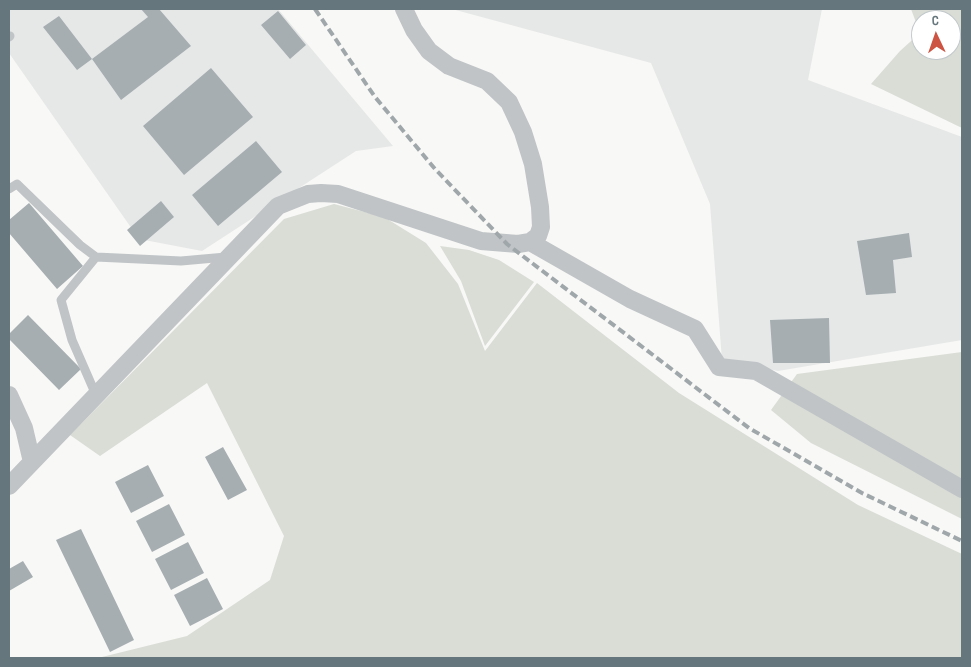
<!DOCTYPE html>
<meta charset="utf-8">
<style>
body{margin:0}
#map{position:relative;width:971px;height:667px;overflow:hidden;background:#f8f8f6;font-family:"Sofia Sans Condensed",sans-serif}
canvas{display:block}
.frame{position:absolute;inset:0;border:10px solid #66767d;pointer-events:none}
.north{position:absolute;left:911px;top:10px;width:50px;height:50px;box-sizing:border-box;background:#fff;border:1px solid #c2c8cb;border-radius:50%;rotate:357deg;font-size:14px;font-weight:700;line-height:20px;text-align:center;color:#66767d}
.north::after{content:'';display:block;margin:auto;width:18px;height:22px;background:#cd5442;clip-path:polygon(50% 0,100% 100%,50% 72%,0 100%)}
</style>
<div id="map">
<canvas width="971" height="667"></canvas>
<div class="frame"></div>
<div class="north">С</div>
</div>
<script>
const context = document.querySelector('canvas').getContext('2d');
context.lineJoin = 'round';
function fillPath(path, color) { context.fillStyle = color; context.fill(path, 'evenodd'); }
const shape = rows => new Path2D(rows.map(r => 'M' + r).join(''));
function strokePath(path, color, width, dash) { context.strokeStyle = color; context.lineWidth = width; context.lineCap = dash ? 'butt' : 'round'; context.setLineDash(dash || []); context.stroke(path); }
fillPath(shape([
 [9,9,278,9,393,146,356,151,202,251,139,239,9,53],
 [452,9,822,9,808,80,962,137,962,340,778,371,722,360,710,204,651,63]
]), '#e6e8e7');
fillPath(shape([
 [911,9,962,9,962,128,871,84,900,51,920,33],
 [921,20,951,20,951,50,921,50],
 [334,204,384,217,426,243,458,284,485,351,537,283,679,393,858,505,962,554,962,658,83,658,102,657,187,636,270,580,284,536,207,383,100,456,70,435,284,219],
 [440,246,469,250,499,260,534,282,485,346,461,281],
 [962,352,962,519,811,443,771,410,797,374]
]), '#d9ddd6');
fillPath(shape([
 [141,9,159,9,191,46,121,100,92,59,148,17],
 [278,11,306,45,290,59,261,25],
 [59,16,92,59,77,70,43,27],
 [211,68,253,117,184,175,143,126],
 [256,141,282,172,218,226,192,195],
 [161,201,174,217,140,246,127,230],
 [29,203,83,266,57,289,9,233,9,220],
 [909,233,912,257,893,260,896,293,866,295,857,241],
 [28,315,81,369,59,390,9,339,9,334],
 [829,318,830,363,773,363,770,320],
 [223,447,247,490,228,500,205,457],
 [148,465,164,496,131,513,115,482],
 [169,504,185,535,152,552,136,521],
 [81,529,134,640,110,652,56,540],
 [188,542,204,573,171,590,155,559],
 [23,561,33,577,9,591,9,569],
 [207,578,223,609,190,626,174,595]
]), '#a6aeb2');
strokePath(shape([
 [9,37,10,36],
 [9,189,17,184,80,245,96,257,181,261,226,257],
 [96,395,72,340,61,300,96,257]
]), '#c0c4c7', 9);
strokePath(shape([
 [530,242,630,299,695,329,719,367,756,371,962,489],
 [9,395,24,428,32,462],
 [9,486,278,206,308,194,321,193,338,194,481,241,518,244,530,242,538,236,541,227,540,207,533,164,523,132,509,102,487,81,449,66,429,51,414,30,404,9]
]), '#c0c4c7', 18);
strokePath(shape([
 [315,9,375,97,435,169,507,244,749,428,862,493,962,541]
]), '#a0a7ab', 4, [8, 4]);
</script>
